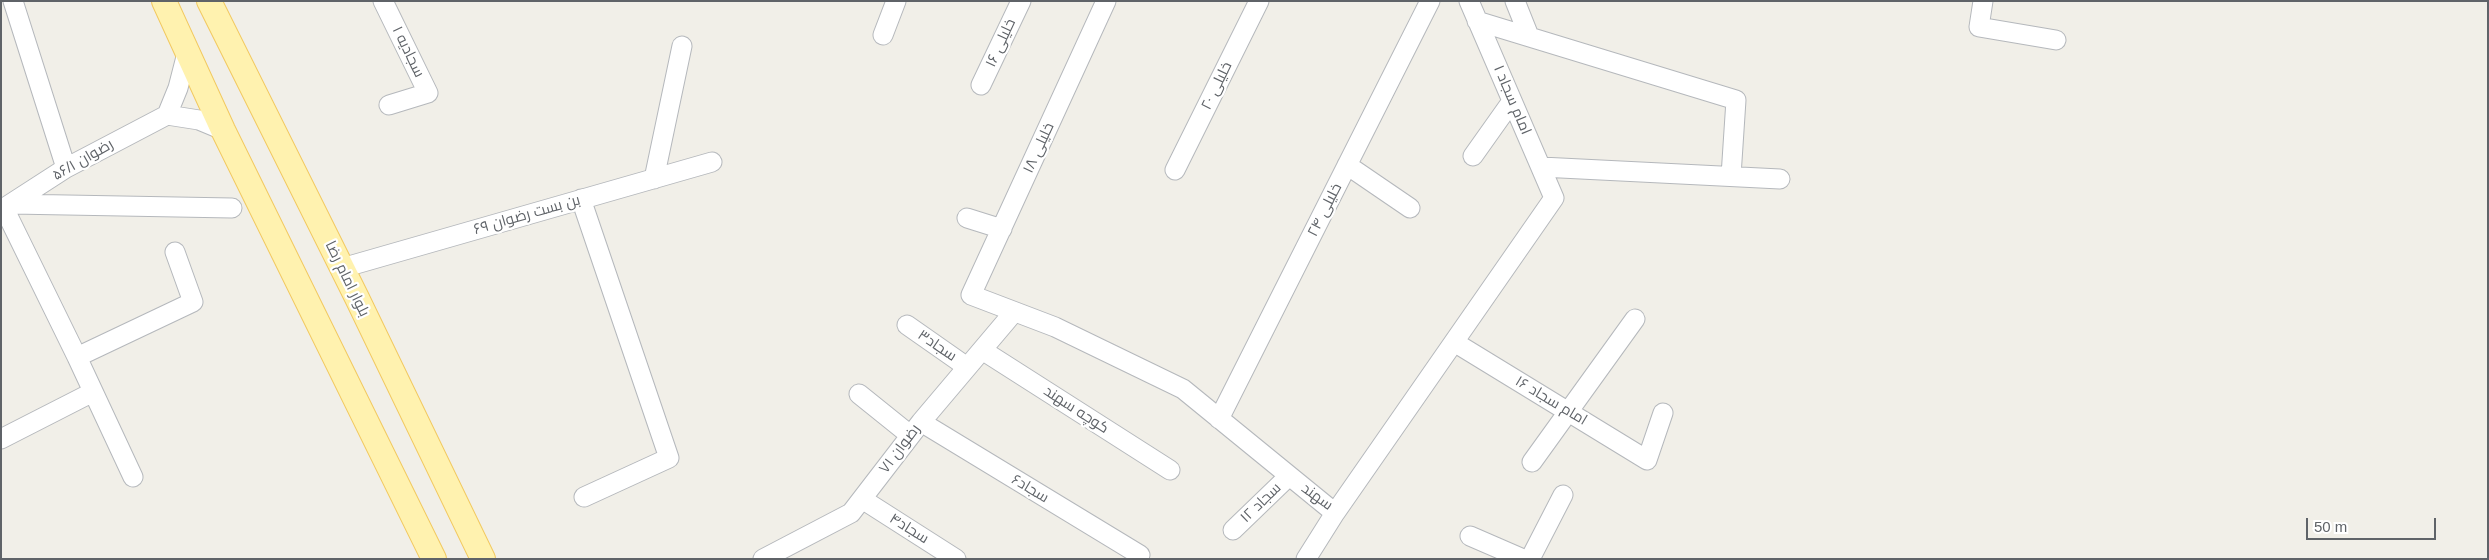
<!DOCTYPE html>
<meta charset="utf-8">
<style>
body{margin:0}
#map{position:relative;width:2489px;height:560px;overflow:hidden;background:#f1efe8;font-family:Helvetica,sans-serif}
canvas{display:block}
.frame{position:absolute;inset:0;border:2px solid #5f6368;pointer-events:none}
.scale{position:absolute;left:2306px;top:518px;width:130px;height:22px;box-sizing:border-box;border:2px solid #5f6368;border-top:0;padding-left:6px;font-size:15px;line-height:18px;white-space:nowrap;color:#5f6368;-webkit-text-stroke:4px #fff;paint-order:stroke}
</style>
<div id="map">
<canvas width="2489" height="560"></canvas>
<div class="frame"></div>
<div class="scale">50 m</div>
</div>
<script>
const context = document.querySelector('canvas').getContext('2d');
context.lineJoin = 'round';
const shape = rows => new Path2D(rows.map(r => 'M' + r).join(''));
function strokePath(path, color, width, dash) { context.strokeStyle = color; context.lineWidth = width; context.lineCap = dash ? 'butt' : 'round'; context.setLineDash(dash || []); context.stroke(path); }
function label(font, color, halo, rows, align = 'center') {
  context.font = font + ' Helvetica,Cairo,sans-serif'; context.lineWidth = 4.5; context.setLineDash([]); context.textBaseline = 'middle'; context.strokeStyle = halo; context.fillStyle = color; for (const [text, x, y, turn = 0] of rows) {
    context.save(); context.translate(x, y); context.rotate((+turn || 0) * Math.PI / 180); context.textAlign = isNaN(turn) ? turn : align; if (halo) context.strokeText(text, 0, 0); context.fillText(text, 0, 0); context.restore();
  }
}
const minor = shape([
 [13,1,66,168],
 [383,1,428,93,389,105],
 [1106,1,971,295,1055,327,1183,389,1335,513,1554,198,1469,1],
 [1515,1,1529,36],
 [1983,1,1979,27,2056,40],
 [1477,21,1736,100,1731,176],
 [883,35,896,1],
 [981,85,1021,1],
 [167,115,178,88,187,53],
 [1473,156,1512,101],
 [1347,165,1410,208],
 [1541,167,1780,179],
 [1175,170,1259,1],
 [654,179,682,46],
 [581,199,669,458,584,497],
 [12,204,232,208],
 [4,208,77,357,193,302,175,252],
 [1,210,66,168,167,115,199,120,223,130],
 [967,218,1002,229],
 [342,268,712,162],
 [907,325,967,367],
 [1454,342,1647,460,1663,413],
 [982,350,1170,470],
 [77,357,133,477],
 [859,394,910,435],
 [1219,419,1430,1],
 [921,422,1140,555],
 [1,439,93,392],
 [1532,462,1635,319],
 [862,499,956,559],
 [1233,530,1289,476],
 [1470,536,1523,559],
 [763,559,851,513,921,422,1014,312],
 [1306,559,1335,513],
 [1530,559,1563,495]
]);
const major = shape([
 [164,1,223,130,434,559],
 [209,1,357,298,483,559]
]);
strokePath(minor, '#b5b8bc', 21);
strokePath(major, '#f2c960', 26);
strokePath(minor, '#fff', 19);
strokePath(major, '#fff2af', 24);
label('15px', '#5f6368', '#fff', [
 ["خلیلی ۱۶",1001,43,-65],
 ["سجادیه ۱",408,52,64],
 ["خلیلی ۲۰",1217,86,-64],
 ["امام سجاد ۱",1512,100,67],
 ["خلیلی ۱۸",1039,148,-65],
 ["رضوان ۵۶/۱",83,160,-30],
 ["خلیلی ۲۴",1325,210,-63],
 ["بن بست رضوان ۶۹",527,215,-16],
 ["بلوار امام رضا",347,279,64],
 ["سجاد۳",937,346,34],
 ["امام سجاد ۱۶",1551,401,31],
 ["كوچه سهند",1076,410,33],
 ["رضوان ۷۱",900,449,-53],
 ["سجاد۶",1030,489,31],
 ["سهند",1317,497,36],
 ["سجاد ۱۲",1261,503,-44],
 ["سجاد۴",909,529,32]
]);
</script>
